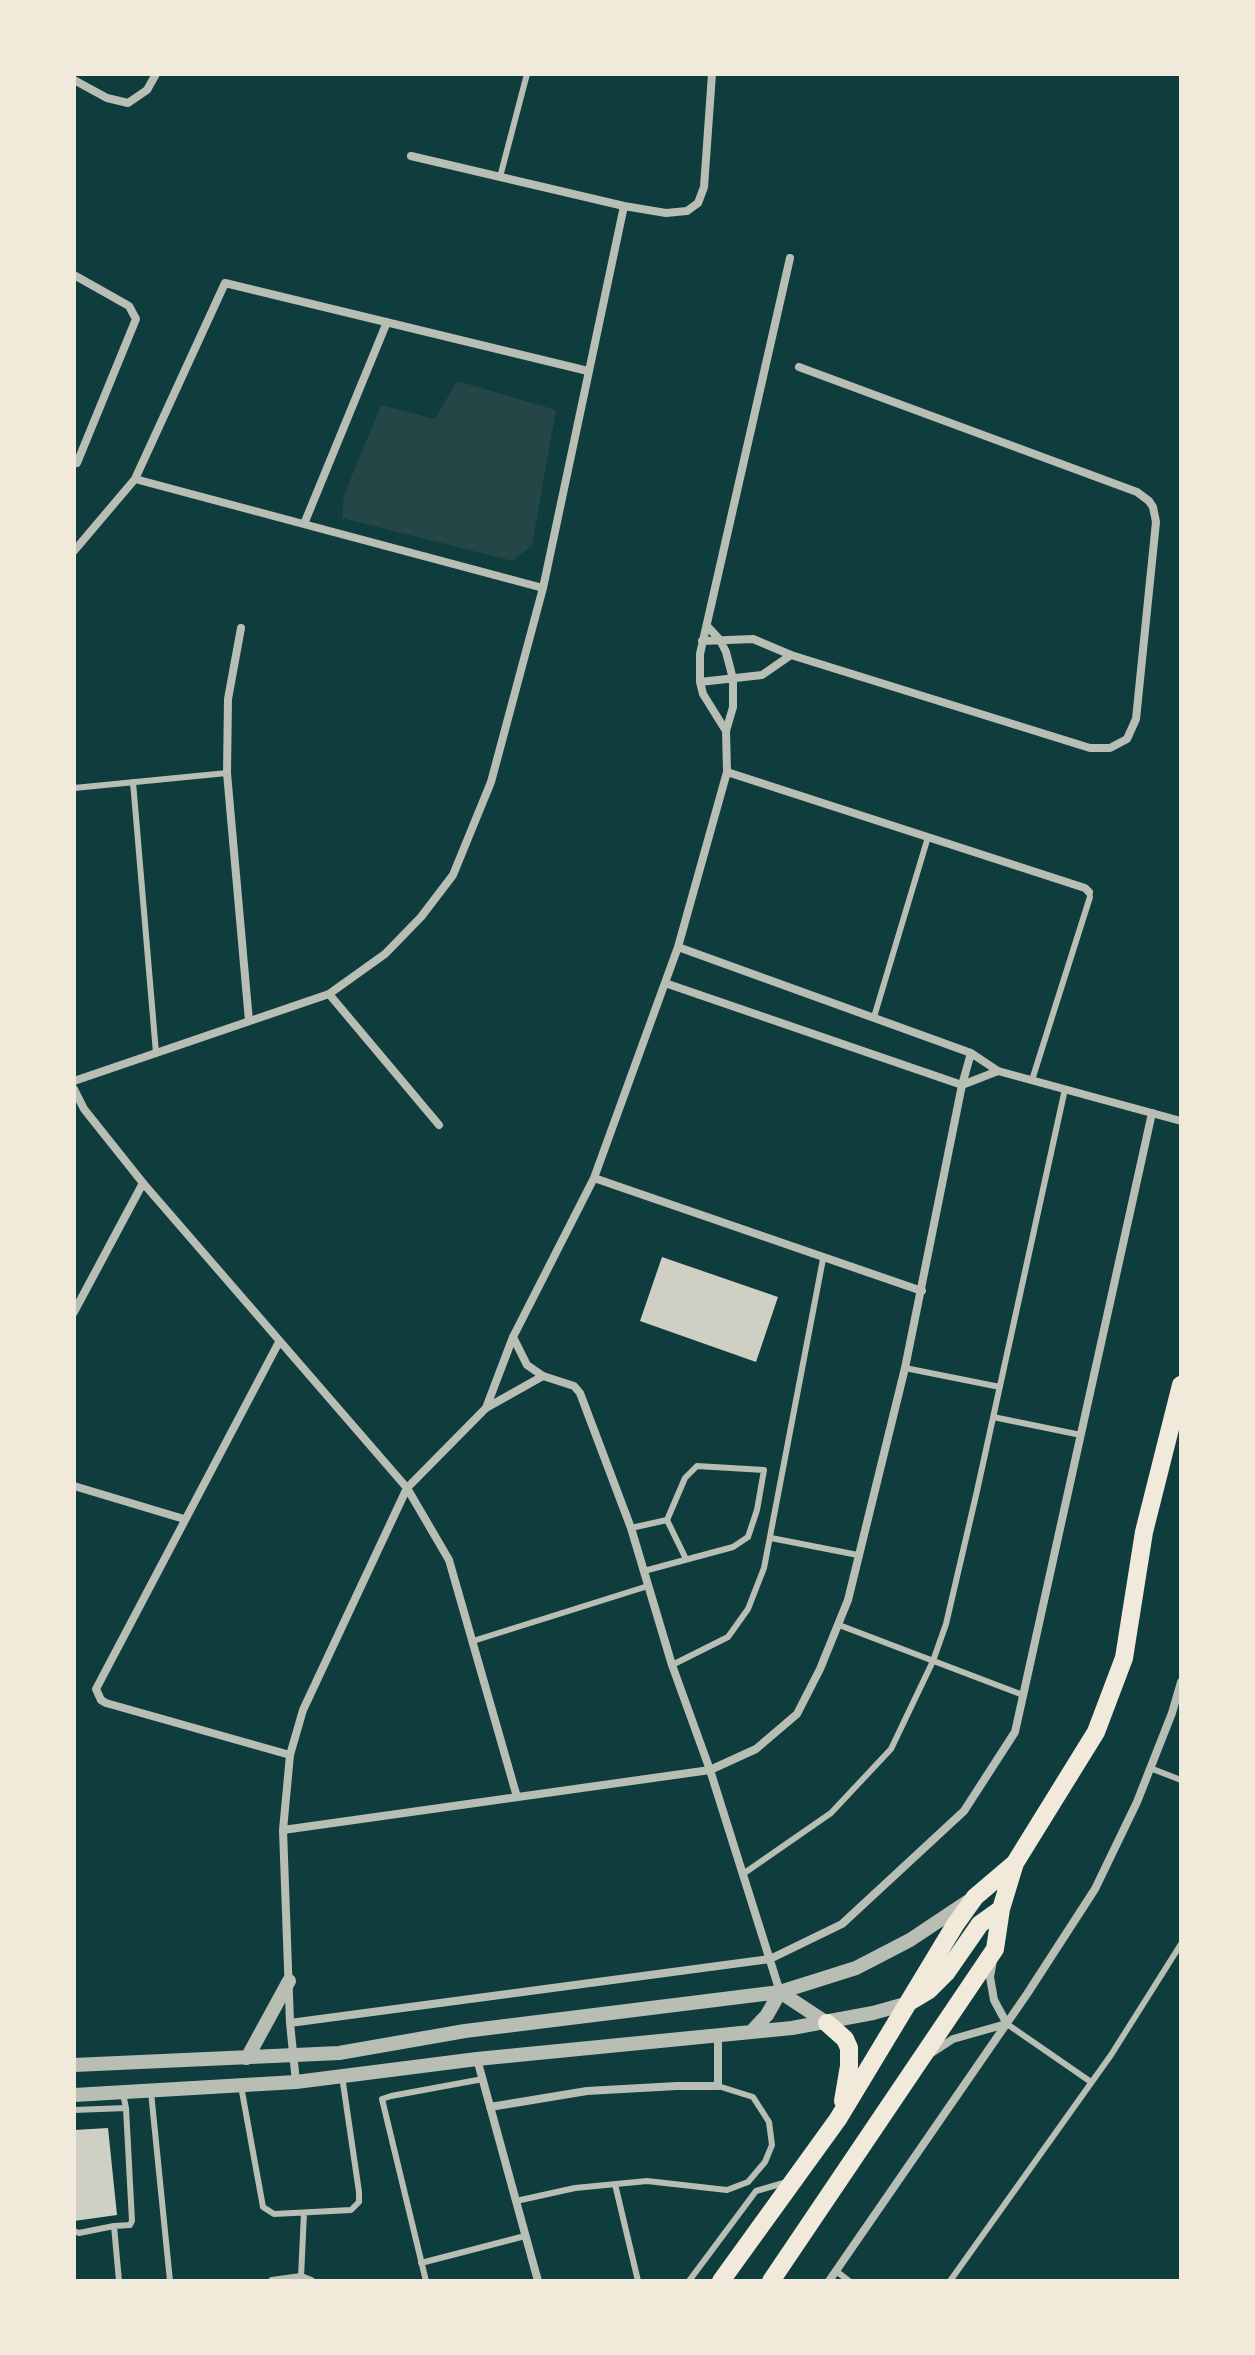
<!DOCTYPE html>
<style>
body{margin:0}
#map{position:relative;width:1255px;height:2355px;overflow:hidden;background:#0f3d3e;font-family:"Archivo Narrow",sans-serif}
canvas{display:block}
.frame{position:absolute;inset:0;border:76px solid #f1e9da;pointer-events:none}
</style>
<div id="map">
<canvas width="1255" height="2355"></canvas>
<div class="frame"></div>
</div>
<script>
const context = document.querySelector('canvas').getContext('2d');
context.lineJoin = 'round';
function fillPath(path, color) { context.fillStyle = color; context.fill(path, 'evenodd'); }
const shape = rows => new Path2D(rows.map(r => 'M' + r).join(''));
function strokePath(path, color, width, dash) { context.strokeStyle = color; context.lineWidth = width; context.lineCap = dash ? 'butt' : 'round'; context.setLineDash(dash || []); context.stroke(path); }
fillPath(shape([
 [457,381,556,410,532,545,513,561,342,518,344,495,381,405,435,419]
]), '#244646');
fillPath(shape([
 [662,1257,778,1297,756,1362,640,1321],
 [108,2128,117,2215,74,2221,74,2130]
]), '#cfcfc3');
strokePath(shape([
 [500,177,527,74],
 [133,782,156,1053],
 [74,788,227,773],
 [874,1017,928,837],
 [1032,1080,1090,897,1089,892],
 [905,1368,1000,1387],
 [993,1417,1081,1435],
 [667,1520,686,1559],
 [631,1528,667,1520,685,1478,697,1466,764,1470,757,1510,748,1537,733,1547,644,1571],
 [771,1538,858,1555],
 [839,1625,1023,1695],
 [473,1641,648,1586],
 [672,1665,728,1637,748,1609,764,1568,823,1259],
 [1150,1768,1181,1780],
 [743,1874,831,1813,891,1749,933,1661,946,1624,977,1491,1065,1089],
 [1007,2024,1091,2082],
 [241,2086,263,2207,274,2214,351,2210,359,2202,359,2192,342,2076],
 [151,2092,170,2281],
 [74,2110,126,2108],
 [615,2184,638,2281],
 [516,2201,575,2188,647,2181,727,2190,748,2182,765,2162,772,2145,769,2122,753,2097,718,2086],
 [114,2226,130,2225,132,2221,126,2108,123,2094],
 [74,2231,79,2233,114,2226,119,2281],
 [421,2263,525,2236],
 [836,2271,849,2281],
 [301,2277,304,2213],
 [426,2281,382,2099,391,2096,483,2079],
 [689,2281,756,2191,787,2182],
 [950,2281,1111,2055,1181,1944]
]), '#b8beb3', 6);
strokePath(shape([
 [74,80,107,98,128,103,147,90,156,74],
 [411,156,624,206,666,213,687,211,698,203,704,187,712,74],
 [74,275,129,306,136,319,77,463],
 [135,479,543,588],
 [304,524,387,322],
 [74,551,135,479,225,283,588,371],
 [241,628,228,699,227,773,249,1021],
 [702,641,753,639,791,655,1090,748,1110,748,1127,739,1136,719,1156,522,1153,507,1149,501,1137,492,799,367],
 [700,682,762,675,791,655],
 [726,731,703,694,700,682,700,654,790,258],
 [727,772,1085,888,1089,892],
 [678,947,971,1053,998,1071,1181,1121],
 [665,983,962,1085,998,1071],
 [329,994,439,1125],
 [74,1081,329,994,385,954,421,917,453,875,491,782,543,588,624,206],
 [74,1089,84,1109,143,1183,407,1488,449,1560,517,1797],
 [594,1178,922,1291],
 [74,1312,143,1183],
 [513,1337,527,1365,543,1376,574,1386,580,1393,631,1528,672,1665,710,1770,780,1992],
 [279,1342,96,1689,101,1700,106,1703,290,1755],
 [486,1408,513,1337,594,1178,678,947,727,772,726,731,733,707,733,679,726,652,720,640,707,626],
 [74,1486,184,1519],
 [283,1830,710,1770,756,1749,797,1714,820,1669,848,1600,905,1368,962,1085,971,1053],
 [993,1960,990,1977,994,2000,1007,2024],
 [290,2023,770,1959,842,1924,964,1811,1015,1732,1152,1113],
 [930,2054,953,2039,1006,2024],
 [477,2059,538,2281],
 [296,2082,290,2023,283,1830,290,1755,303,1710,407,1488,486,1408,543,1376],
 [490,2107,587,2091,677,2086,718,2086,718,2035],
 [272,2281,301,2277,311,2281],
 [829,2281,1027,1994,1095,1889,1137,1802,1172,1713,1181,1682]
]), '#b8beb3', 8);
strokePath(shape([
 [780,1992,827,2023],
 [752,2031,767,2015,780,1992],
 [247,2058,289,1981],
 [74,2065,339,2053,465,2031,780,1992,856,1968,910,1940,967,1902],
 [74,2095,296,2082,477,2059,792,2028,873,2013,905,2004]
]), '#b8beb3', 14);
strokePath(shape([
 [909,2002,929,1990,946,1973,980,1924,1001,1909],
 [827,2023,845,2039,849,2048,849,2066,843,2101],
 [721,2281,838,2119,955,1925,975,1897,1015,1863],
 [771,2281,995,1949,1001,1909,1015,1863,1096,1732,1124,1658,1144,1532,1181,1385]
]), '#f1e9da', 18);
</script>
